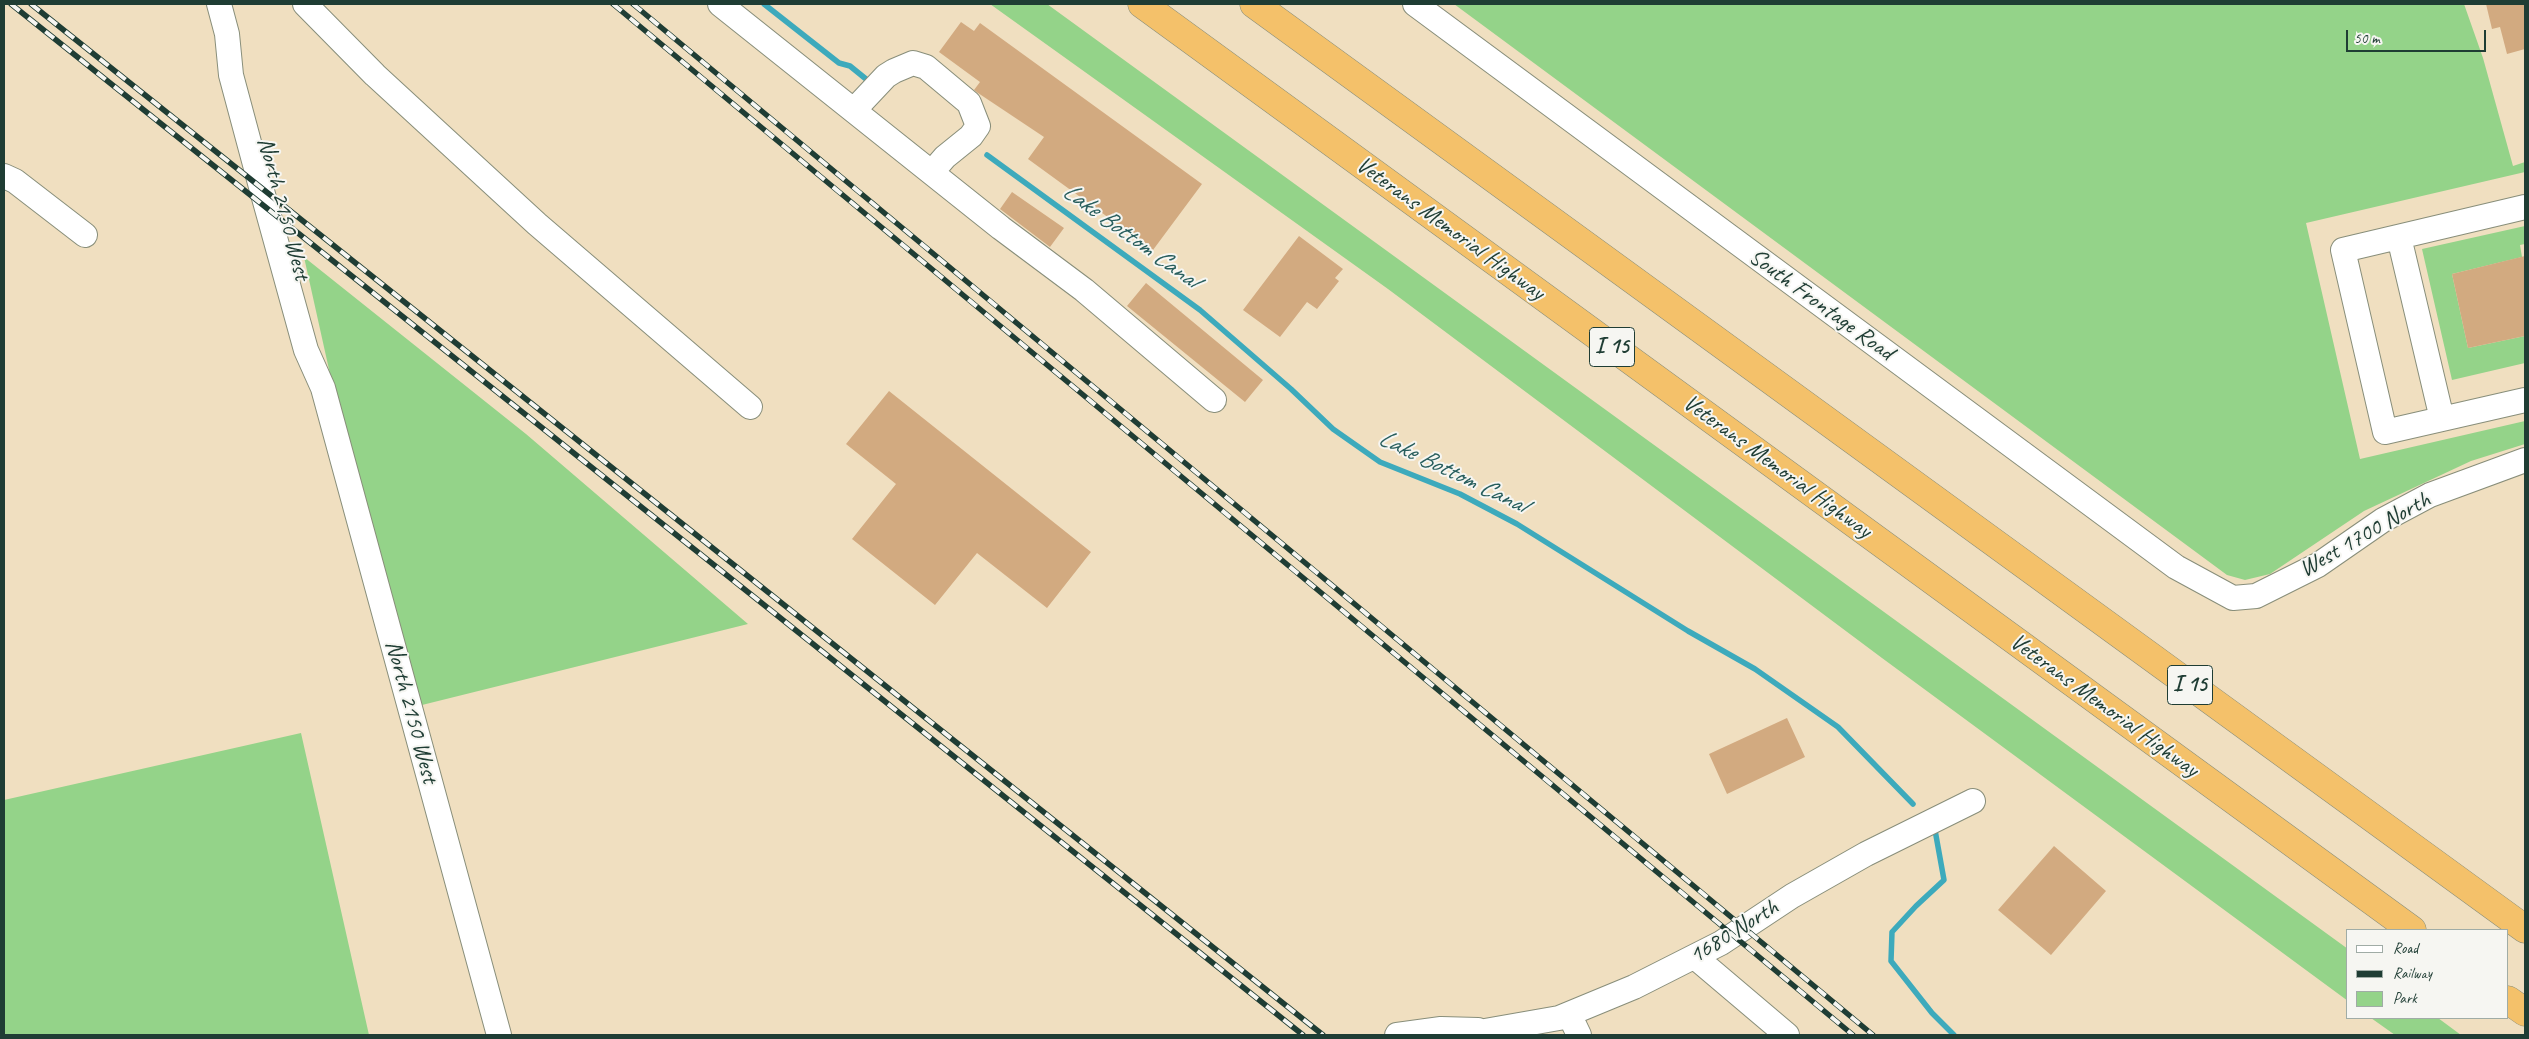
<!DOCTYPE html>
<style>
body{margin:0}
#map{position:relative;width:2529px;height:1039px;overflow:hidden;background:#f0dfc0;font-family:Caveat,sans-serif}
canvas{display:block}
.frame{position:absolute;inset:0;border:5px solid #1f3d34;pointer-events:none}
.legend{position:absolute;left:2346px;top:929px;width:162px;height:90px;box-sizing:border-box;background:#f6f6f2;border:1px solid #a0aca6;margin:0;padding:6px 9px;list-style:none;font-size:15px;color:#1f3d34}
.legend li{display:flex;align-items:center;gap:10px;height:25px}
.legend b{width:25px;border:1px solid #a0aca6}
.scale{position:absolute;left:2346px;top:30px;width:140px;height:22px;box-sizing:border-box;border:2px solid #1f3d34;border-top:0;padding-left:6px;font-size:15px;line-height:18px;white-space:nowrap;color:#1f3d34;-webkit-text-stroke:4px #f6f6f2;paint-order:stroke}
</style>
<div id="map">
<canvas width="2529" height="1039"></canvas>
<div class="frame"></div>
<ul class="legend">
<li><b style="height:6px;background:#fff"></b>Road</li>
<li><b style="height:6px;background:#1f3d34"></b>Railway</li>
<li><b style="height:14px;background:#94d389"></b>Park</li>
</ul>
<div class="scale">50 m</div>
</div>
<script>
const context = document.querySelector('canvas').getContext('2d');
context.lineJoin = 'round';
function fillPath(path, color) { context.fillStyle = color; context.fill(path, 'evenodd'); }
const shape = rows => new Path2D(rows.map(r => 'M' + r).join(''));
function strokePath(path, color, width, dash) { context.strokeStyle = color; context.lineWidth = width; context.lineCap = dash ? 'butt' : 'round'; context.setLineDash(dash || []); context.stroke(path); }
function label(font, color, halo, rows, align = 'center') {
  context.font = font + ' Caveat,sans-serif'; context.lineWidth = 4; context.setLineDash([]); context.textBaseline = 'middle'; context.strokeStyle = halo; context.fillStyle = color; for (const [text, x, y, turn = 0] of rows) {
    context.save(); context.translate(x, y); context.rotate((+turn || 0) * Math.PI / 180); context.textAlign = isNaN(turn) ? turn : align; if (halo) context.strokeText(text, 0, 0); context.fillText(text, 0, 0); context.restore();
  }
}
fillPath(shape([
 [990,4,1047,4,2348,949,2348,1001,1882,658,1388,289],
 [1454,4,2464,4,2483,58,2513,166,2525,162,2525,172,2306,223,2360,459,2525,421,2525,444,2471,461,2364,511,2270,574,2245,580,2227,575],
 [2525,226,2525,244,2520,245,2522,257,2452,274,2468,348,2525,336,2525,363,2452,380,2422,249],
 [304,257,526,434,748,624,422,705,334,392],
 [301,733,369,1035,4,1035,4,800],
 [2371,1018,2438,1018,2461,1035,2395,1035]
]), '#94d389');
strokePath(shape([
 [764,4,839,63,850,66,866,79],
 [987,155,1200,310,1291,389,1333,429,1380,462,1460,494,1517,524,1688,631,1755,669,1838,727,1913,804],
 [1935,830,1944,880,1916,906,1892,932,1891,961,1932,1013,1954,1035]
]), '#3daabc', 5.5);
fillPath(shape([
 [2486,4,2525,4,2525,49,2507,54,2500,27,2492,29],
 [961,22,974,31,980,23,1202,184,1153,250,1028,159,1044,137,978,93,974,90,980,82,939,52],
 [1012,192,1064,228,1050,247,1000,209],
 [1299,236,1343,269,1335,278,1339,281,1317,309,1307,302,1280,337,1243,310],
 [2525,256,2525,336,2468,348,2452,274],
 [1146,283,1263,380,1245,402,1127,306],
 [889,391,1091,552,1047,608,977,553,935,605,852,539,896,484,846,444],
 [1787,718,1805,757,1727,794,1709,754],
 [2054,846,2106,891,2051,955,1998,910]
]), '#d2aa80');
const minor = shape([
 [219,4,227,34,231,75,261,187,306,350,323,388,499,1035],
 [305,4,375,75,537,224,750,407],
 [720,4,1001,228,1084,290,1214,400],
 [1415,4,2176,567,2233,598,2256,596,2318,565,2383,520,2430,495,2525,460],
 [854,110,886,76,894,71,913,63,926,67,969,103,978,126,971,136,945,157,932,172],
 [4,176,15,181,85,235],
 [2525,207,2343,250,2385,432,2525,400],
 [2399,237,2442,419],
 [1695,957,1787,1035],
 [1569,1014,1579,1035],
 [1397,1035,1441,1029,1478,1030],
 [1462,1035,1559,1018,1634,987,1721,943,1792,896,1866,854,1973,801]
]);
const highway = shape([
 [1142,4,2412,930],
 [1254,4,2525,929],
 [2508,1000,2525,1012]
]);
strokePath(minor, '#888e7a', 26);
strokePath(highway, '#888e7a', 29);
strokePath(minor, '#fff', 24);
strokePath(highway, '#f4c16a', 28);
const rail = shape([
 [11,4,1303,1035],
 [31,4,1323,1035],
 [613,4,1853,1035],
 [633,4,1873,1035]
]);
strokePath(rail, '#1f3d34', 5.5);
strokePath(rail, '#f6f6f2', 4, [11]);
for (const [x, y, w] of [
 [1612,347,45],
 [2190,685,45]
]) { const box = new Path2D(); box.roundRect(x - w / 2, y - 19.5, w, 39, 4); context.fillStyle = '#f6f6f2'; context.fill(box); strokePath(box, '#1f3d34', 1); }
label('bold 22px', '#1f3d34', null, [
 ["I 15",1612,347],
 ["I 15",2190,685]
]);
label('24px', '#1f3d34', '#f6f6f2', [
 ["North 2150 West",283,209,75],
 ["Veterans Memorial Highway",1450,229,36],
 ["South Frontage Road",1821,305,36],
 ["Veterans Memorial Highway",1777,467,36],
 ["West 1700 North",2365,535,-30],
 ["Veterans Memorial Highway",2104,706,36],
 ["North 2150 West",411,712,75],
 ["1680 North",1734,932,-32]
]);
label('italic 25px', '#285e5d', '#f6f6f2', [
 ["Lake Bottom Canal",1130,236,36],
 ["Lake Bottom Canal",1452,472,26]
]);
</script>
